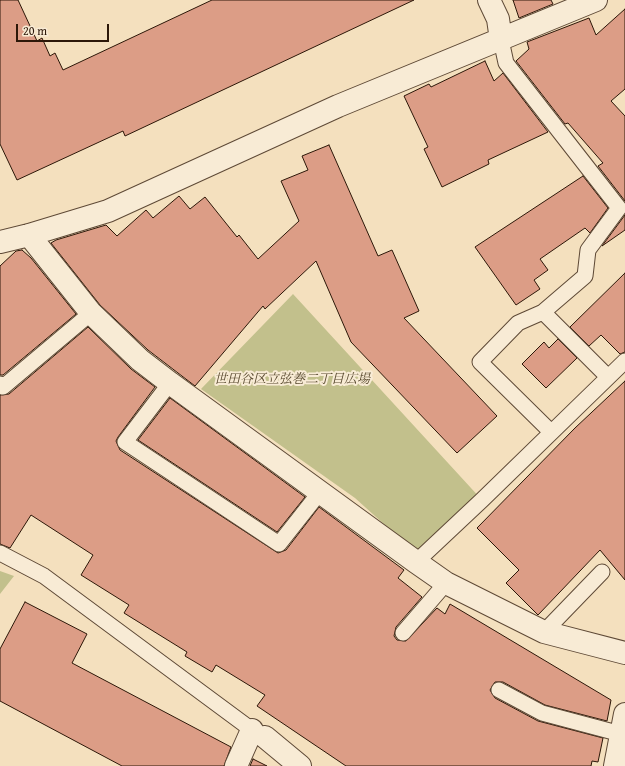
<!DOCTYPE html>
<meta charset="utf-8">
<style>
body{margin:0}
#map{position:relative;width:625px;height:766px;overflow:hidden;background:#f4e0be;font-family:"Gentium Book Plus",serif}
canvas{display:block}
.scale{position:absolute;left:16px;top:24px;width:93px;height:18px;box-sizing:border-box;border:2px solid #2c1708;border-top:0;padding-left:5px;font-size:12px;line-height:14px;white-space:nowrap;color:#2c1708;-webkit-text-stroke:3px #f8ebd5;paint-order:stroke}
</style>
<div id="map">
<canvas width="625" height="766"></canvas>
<div class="scale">20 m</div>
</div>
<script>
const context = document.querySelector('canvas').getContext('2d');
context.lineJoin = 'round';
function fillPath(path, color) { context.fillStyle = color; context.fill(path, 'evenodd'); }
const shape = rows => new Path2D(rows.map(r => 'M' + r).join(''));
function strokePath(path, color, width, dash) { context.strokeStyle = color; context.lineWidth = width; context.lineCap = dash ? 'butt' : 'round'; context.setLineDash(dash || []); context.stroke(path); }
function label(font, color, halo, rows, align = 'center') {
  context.font = font + ' "Gentium Book Plus","Noto Serif JP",serif'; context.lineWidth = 4; context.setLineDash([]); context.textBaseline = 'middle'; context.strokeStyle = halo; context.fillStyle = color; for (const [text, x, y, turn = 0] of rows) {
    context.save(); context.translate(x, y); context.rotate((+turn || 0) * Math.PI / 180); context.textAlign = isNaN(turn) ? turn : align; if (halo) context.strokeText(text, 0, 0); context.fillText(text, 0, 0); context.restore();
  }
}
fillPath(shape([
 [293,294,482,500,416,553,355,498,201,389],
 [0,571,14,576,0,594]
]), '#c2c08c');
const building = shape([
 [0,0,18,0,37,41,42,38,50,56,55,53,63,70,212,0,414,0,125,136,123,131,17,180,0,144,0,0],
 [513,0,551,0,553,4,519,18,513,0],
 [625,9,625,89,611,101,625,116,625,201,598,166,603,163,568,123,565,124,516,61,529,49,527,42,589,18,596,35,625,9],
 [485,61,494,81,503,73,548,132,488,160,489,164,442,187,424,149,428,147,404,96,429,84,431,87,485,61],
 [329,145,378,256,392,250,419,311,404,318,497,416,457,453,351,342,316,261,265,309,263,306,195,386,148,350,100,305,51,243,56,240,106,225,117,236,146,210,153,218,179,196,190,209,205,197,237,237,239,235,258,259,299,221,281,181,308,170,302,156,329,145],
 [583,176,608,208,590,233,585,228,540,259,548,270,534,280,540,289,516,305,475,247,583,176],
 [625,215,625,230,602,246,625,215],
 [22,250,31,258,76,314,3,375,0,375,0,266,16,251,22,250],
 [625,273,625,352,620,354,601,335,589,346,570,327,625,273],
 [88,327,131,369,155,387,118,437,116,441,120,450,278,553,286,550,319,507,404,570,398,578,422,597,396,627,394,636,397,640,406,641,437,608,445,614,450,604,611,700,607,721,545,705,503,682,495,682,490,690,495,698,538,721,603,738,598,762,592,761,591,766,346,766,257,706,265,695,216,665,212,672,185,656,187,652,124,613,129,605,81,575,93,555,31,515,10,548,0,544,0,395,9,394,88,327],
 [558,339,577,358,546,388,522,364,544,342,549,348,558,339],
 [625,381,625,580,600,550,538,615,506,583,519,570,477,528,575,428,625,381],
 [170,398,305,497,277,532,138,440,170,398],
 [25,602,87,634,72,663,231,747,224,766,122,766,0,701,0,649,25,602],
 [253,759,267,766,250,766,253,759]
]);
fillPath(building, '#dc9d86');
strokePath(building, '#2c1708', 1);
const lane = shape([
 [501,40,506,63,619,208,588,250,585,276,543,312,608,377],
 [543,312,518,323,480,362,551,432],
 [170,383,125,442,279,544,320,492],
 [0,384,3,387,91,313],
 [0,553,44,576,252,730],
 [416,562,482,500,625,361],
 [544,632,602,572],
 [403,633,446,583],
 [499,690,542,713,621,734]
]);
const street = shape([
 [489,0,498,19,501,40],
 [29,235,91,313,140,360,170,383,416,562,446,583,544,632,625,653],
 [0,242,29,235,108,211,338,106,596,0],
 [265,737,300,766],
 [236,766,252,730],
 [615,766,625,714]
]);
strokePath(lane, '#5e4936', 17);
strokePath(street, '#5e4936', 24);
strokePath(lane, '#f8ebd5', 15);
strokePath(street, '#f8ebd5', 22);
label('italic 13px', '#594a30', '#f8ebd5', [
 ["世田谷区立弦巻二丁目広場",292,380]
]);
</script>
